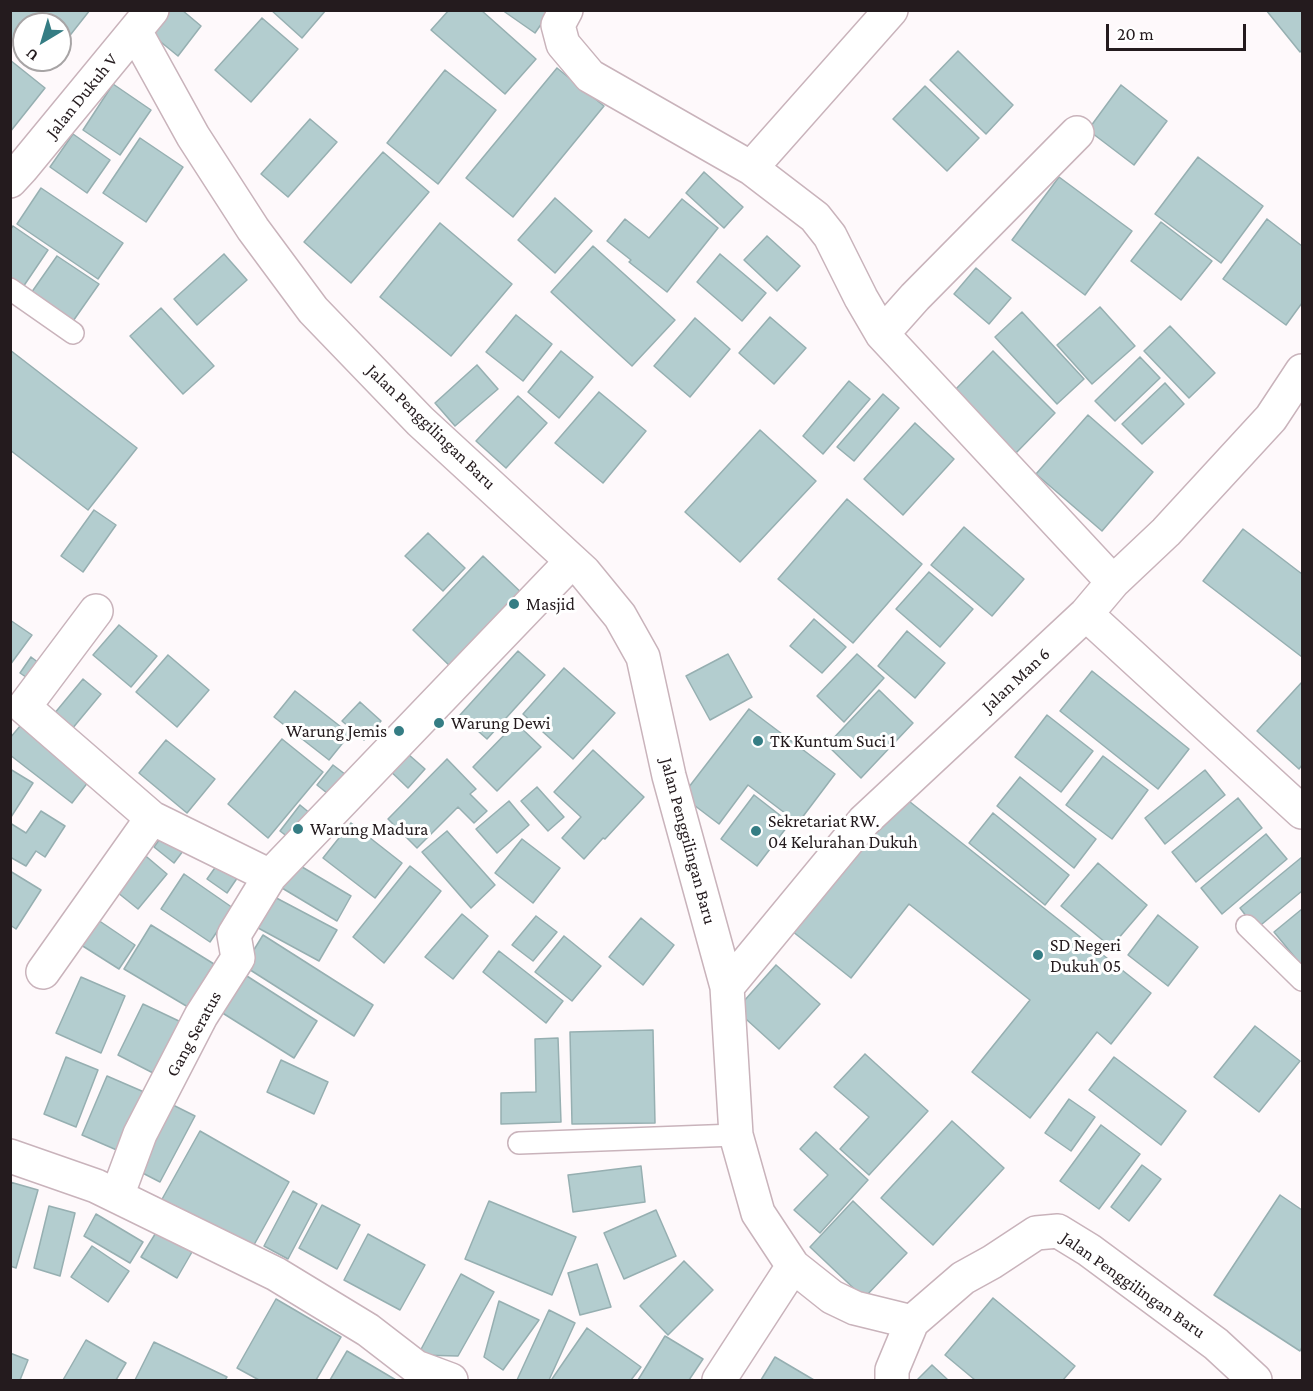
<!DOCTYPE html>
<style>
body{margin:0}
#map{position:relative;width:1313px;height:1391px;overflow:hidden;background:#fef9fb;font-family:"Crimson Pro",serif}
canvas{display:block}
.frame{position:absolute;inset:0;border:12px solid #241b1e;pointer-events:none}
.north{position:absolute;left:12px;top:12px;width:60px;height:60px;box-sizing:border-box;background:#fff;border:2px solid #a7a4a5;border-radius:50%;rotate:218deg;font-size:16px;font-weight:700;line-height:24px;text-align:center;color:#241b1e}
.north::after{content:'';display:block;margin:auto;width:21px;height:27px;background:#357d84;clip-path:polygon(50% 0,100% 100%,50% 72%,0 100%)}
.scale{position:absolute;left:1106px;top:24px;width:140px;height:27px;box-sizing:border-box;border:3px solid #241b1e;border-top:0;padding-left:8px;font-size:18px;line-height:21px;white-space:nowrap;color:#241b1e;-webkit-text-stroke:4px #fff;paint-order:stroke}
</style>
<div id="map">
<canvas width="1313" height="1391"></canvas>
<div class="frame"></div>
<div class="north">U</div>
<div class="scale">20 m</div>
</div>
<script>
const context = document.querySelector('canvas').getContext('2d');
context.lineJoin = 'round';
function fillPath(path, color) { context.fillStyle = color; context.fill(path, 'evenodd'); }
const shape = rows => new Path2D(rows.map(r => 'M' + r).join(''));
function strokePath(path, color, width, dash) { context.strokeStyle = color; context.lineWidth = width; context.lineCap = dash ? 'butt' : 'round'; context.setLineDash(dash || []); context.stroke(path); }
function label(font, color, halo, rows, align = 'center') {
  context.font = font + ' "Crimson Pro",serif'; context.lineWidth = 6; context.setLineDash([]); context.textBaseline = 'middle'; context.strokeStyle = halo; context.fillStyle = color; for (const [text, x, y, turn = 0] of rows) {
    context.save(); context.translate(x, y); context.rotate((+turn || 0) * Math.PI / 180); context.textAlign = isNaN(turn) ? turn : align; if (halo) context.strokeText(text, 0, 0); context.fillText(text, 0, 0); context.restore();
  }
}
const building = shape([
 [10,10,90,10,60,48,60,24,24,24,24,48,10,37,10,10],
 [169,10,182,10,201,26,178,56,151,34,169,10],
 [271,10,326,10,302,38,271,10],
 [449,10,481,10,536,59,505,94,431,30,449,10],
 [502,10,551,10,535,33,502,10],
 [1266,10,1302,10,1302,50,1300,52,1266,10],
 [262,18,298,49,251,102,215,70,262,18],
 [958,51,1013,105,986,134,930,80,958,51],
 [10,60,45,88,10,132,10,60],
 [39,60,51,60,46,66,39,60],
 [557,68,604,106,513,217,466,178,557,68],
 [445,70,496,110,438,184,387,143,445,70],
 [113,84,151,110,120,155,83,130,113,84],
 [1121,85,1167,121,1134,165,1088,130,1121,85],
 [925,86,979,138,947,171,893,119,925,86],
 [310,119,337,142,288,197,261,174,310,119],
 [73,134,110,160,87,193,50,167,73,134],
 [140,138,183,167,146,222,103,193,140,138],
 [383,152,429,192,351,283,304,242,383,152],
 [1198,157,1263,206,1221,263,1155,214,1198,157],
 [704,172,743,207,724,228,686,193,704,172],
 [1059,177,1132,231,1085,295,1012,240,1059,177],
 [41,188,123,243,98,279,17,224,41,188],
 [555,198,592,231,555,273,518,240,555,198],
 [682,199,718,228,667,292,629,262,631,260,607,241,625,219,649,238,682,199],
 [1267,219,1302,246,1302,303,1286,325,1223,279,1267,219],
 [1161,222,1212,261,1181,300,1131,261,1161,222],
 [440,223,512,284,451,356,380,297,440,223],
 [13,226,48,250,21,290,10,283,10,230,13,226],
 [767,236,800,266,777,291,744,260,767,236],
 [593,246,675,320,632,366,551,292,593,246],
 [224,254,247,280,197,325,174,299,224,254],
 [720,254,766,293,742,321,697,282,720,254],
 [57,256,99,284,71,324,29,296,57,256],
 [976,268,1011,298,989,324,954,294,976,268],
 [1100,307,1135,346,1092,384,1057,345,1100,307],
 [161,308,214,366,183,394,130,336,161,308],
 [1022,312,1084,379,1057,404,995,337,1022,312],
 [516,315,552,344,523,381,486,352,516,315],
 [770,317,806,348,774,384,739,353,770,317],
 [695,318,730,349,690,397,654,366,695,318],
 [1170,326,1215,373,1189,398,1144,351,1170,326],
 [10,350,137,448,88,510,10,450,10,350],
 [561,351,593,377,559,418,528,392,561,351],
 [993,351,1055,413,1015,454,953,392,993,351],
 [1140,357,1160,378,1115,421,1095,401,1140,357],
 [477,365,498,389,455,426,435,403,477,365],
 [849,381,870,399,823,454,803,436,849,381],
 [1165,383,1184,404,1142,444,1122,424,1165,383],
 [599,392,646,431,603,483,555,443,599,392],
 [883,394,899,408,854,461,837,447,883,394],
 [518,396,547,423,506,468,476,441,518,396],
 [1088,415,1153,472,1102,531,1036,474,1088,415],
 [915,423,954,459,903,515,864,479,915,423],
 [760,430,816,481,740,562,685,512,760,430],
 [847,499,922,564,853,643,778,579,847,499],
 [94,510,116,525,83,572,61,556,94,510],
 [964,527,1024,579,992,616,931,565,964,527],
 [1243,529,1302,574,1302,657,1203,581,1243,529],
 [428,533,465,568,443,591,405,556,428,533],
 [483,556,527,598,457,673,413,630,483,556],
 [929,572,973,609,940,647,896,609,929,572],
 [814,619,846,647,822,673,790,646,814,619],
 [10,620,32,635,10,665,10,620],
 [119,625,157,656,131,687,93,655,119,625],
 [907,631,945,663,915,698,878,666,907,631],
 [518,651,545,675,487,739,460,715,518,651],
 [728,654,752,697,710,720,686,676,728,654],
 [857,654,884,678,844,722,817,696,857,654],
 [168,655,209,690,177,727,136,692,168,655],
 [31,657,47,669,36,684,20,673,31,657],
 [564,668,615,713,573,759,523,714,564,668],
 [1092,671,1189,749,1158,789,1060,711,1092,671],
 [83,679,101,694,67,735,49,720,83,679],
 [1302,682,1302,765,1299,769,1257,731,1302,682],
 [879,690,913,723,861,778,827,745,879,690],
 [295,691,350,734,329,760,274,717,295,691],
 [360,702,381,721,364,740,342,721,360,702],
 [749,709,835,774,798,823,748,785,719,824,682,796,749,709],
 [1047,715,1093,751,1061,792,1015,757,1047,715],
 [26,719,95,773,72,803,10,755,10,738,26,719],
 [516,723,541,747,497,791,473,767,516,723],
 [282,739,323,772,268,838,228,804,282,739],
 [166,740,215,779,187,813,139,773,166,740],
 [400,747,425,769,408,788,384,765,400,747],
 [593,750,644,797,605,839,603,838,584,859,562,838,581,817,554,792,593,750],
 [1103,756,1148,790,1112,839,1066,805,1103,756],
 [447,759,476,789,470,794,487,811,474,823,458,807,417,848,388,819,447,759],
 [333,765,354,781,337,801,317,785,333,765],
 [10,769,33,783,11,817,10,816,10,769],
 [1205,770,1225,795,1165,844,1145,818,1205,770],
 [1020,777,1096,839,1074,868,997,806,1020,777],
 [537,787,564,817,548,831,521,801,537,787],
 [900,794,1151,993,1111,1044,1097,1032,1030,1118,972,1072,1030,1000,909,904,851,978,792,931,900,794],
 [754,795,790,823,757,866,721,839,754,795],
 [1238,798,1262,828,1196,882,1172,852,1238,798],
 [509,801,529,825,497,853,476,829,509,801],
 [300,805,317,819,297,844,280,831,300,805],
 [41,811,65,826,45,857,36,851,26,866,10,857,10,823,26,833,41,811],
 [993,813,1069,875,1045,905,969,843,993,813],
 [351,823,402,863,375,898,323,858,351,823],
 [447,831,495,885,471,908,422,852,447,831],
 [1266,834,1287,859,1222,914,1201,888,1266,834],
 [162,836,183,851,174,863,154,847,162,836],
 [522,839,560,868,533,903,495,873,522,839],
 [141,852,167,874,138,909,112,888,141,852],
 [1302,857,1302,891,1256,929,1240,908,1302,857],
 [222,858,242,871,227,893,207,879,222,858],
 [292,861,351,896,337,921,277,885,292,861],
 [1098,863,1147,905,1111,947,1061,906,1098,863],
 [410,866,441,891,384,963,353,937,410,866],
 [10,871,41,890,16,929,10,925,10,871],
 [184,874,233,908,210,942,161,909,184,874],
 [265,892,337,930,319,961,249,923,265,892],
 [1302,909,1302,966,1274,932,1302,909],
 [462,914,488,936,453,979,425,957,462,914],
 [1158,915,1198,947,1168,986,1128,955,1158,915],
 [536,916,557,932,533,961,512,945,536,916],
 [95,918,135,945,119,969,78,943,95,918],
 [641,918,674,945,643,985,609,957,641,918],
 [151,925,214,964,188,1007,124,969,151,925],
 [263,935,373,1005,354,1036,244,966,263,935],
 [564,936,601,966,572,1001,535,972,564,936],
 [499,951,563,1001,546,1023,483,972,499,951],
 [776,965,820,1004,779,1049,736,1010,776,965],
 [236,969,317,1021,294,1058,213,1007,236,969],
 [81,977,125,996,101,1053,56,1033,81,977],
 [143,1004,181,1022,155,1074,118,1055,143,1004],
 [1255,1026,1300,1061,1259,1112,1214,1077,1255,1026],
 [653,1030,655,1123,572,1124,570,1032,653,1030],
 [558,1038,561,1122,501,1124,501,1093,536,1092,535,1039,558,1038],
 [865,1054,928,1111,869,1175,840,1149,869,1117,834,1087,865,1054],
 [66,1057,98,1070,76,1127,44,1114,66,1057],
 [1114,1057,1186,1111,1161,1145,1089,1090,1114,1057],
 [281,1060,328,1082,314,1114,267,1092,281,1060],
 [107,1076,144,1092,119,1151,82,1135,107,1076],
 [1069,1099,1095,1117,1071,1151,1045,1133,1069,1099],
 [163,1100,195,1116,160,1182,129,1166,163,1100],
 [952,1121,1004,1168,933,1245,881,1198,952,1121],
 [1101,1125,1140,1154,1099,1209,1060,1181,1101,1125],
 [200,1131,289,1182,250,1252,161,1201,200,1131],
 [816,1132,868,1180,820,1233,794,1210,828,1175,800,1149,816,1132],
 [1142,1165,1161,1179,1129,1221,1111,1207,1142,1165],
 [641,1166,645,1202,573,1212,568,1175,641,1166],
 [10,1182,38,1190,16,1268,10,1266,10,1182],
 [293,1191,317,1204,288,1259,264,1246,293,1191],
 [1280,1195,1302,1210,1302,1347,1300,1351,1214,1295,1280,1195],
 [489,1201,576,1237,552,1295,465,1259,489,1201],
 [853,1201,907,1253,864,1298,810,1247,853,1201],
 [322,1205,360,1225,337,1269,299,1248,322,1205],
 [49,1206,75,1213,60,1276,34,1268,49,1206],
 [656,1210,676,1256,624,1279,604,1233,656,1210],
 [96,1214,143,1242,130,1263,84,1236,96,1214],
 [157,1231,192,1252,177,1278,141,1257,157,1231],
 [368,1234,425,1265,400,1310,344,1280,368,1234],
 [92,1246,129,1271,108,1302,71,1277,92,1246],
 [684,1261,713,1290,668,1335,640,1306,684,1261],
 [597,1264,611,1307,580,1315,568,1273,597,1264],
 [461,1274,494,1292,458,1356,418,1355,461,1274],
 [993,1298,1075,1366,1063,1380,975,1380,945,1355,993,1298],
 [276,1299,341,1337,316,1380,259,1380,237,1368,276,1299],
 [499,1301,539,1320,503,1370,484,1357,499,1301],
 [549,1310,575,1323,549,1380,517,1380,549,1310],
 [587,1328,641,1367,631,1380,554,1380,552,1379,587,1328],
 [665,1336,703,1359,689,1380,638,1380,665,1336],
 [86,1340,126,1363,116,1380,63,1380,86,1340],
 [154,1342,227,1377,225,1380,135,1380,154,1342],
 [347,1351,396,1380,330,1380,347,1351],
 [10,1353,28,1360,20,1380,10,1380,10,1353],
 [775,1357,814,1380,761,1380,775,1357],
 [932,1365,948,1380,917,1380,932,1365]
]);
fillPath(building, '#b3cdcf');
strokePath(building, '#96afb1', 1.5);
const lane = shape([
 [10,289,73,333],
 [1247,926,1302,980],
 [519,1143,736,1135]
]);
const street = shape([
 [566,10,558,25,563,44,590,76,751,168],
 [891,10,751,168,815,217,830,236,861,298,882,334,1113,582],
 [135,31,193,136,253,229,313,310,420,421,584,572,620,616,643,657,669,776,727,987,736,1135,758,1213,793,1266,832,1297,855,1308,912,1322],
 [10,181,22,168,152,10],
 [882,334,915,297,1077,133],
 [96,611,24,707,152,818],
 [1086,614,1302,812],
 [43,972,152,818,270,876,572,561],
 [727,987,864,821,1086,614,1113,582,1166,532,1271,418,1302,371],
 [10,1156,96,1186,276,1274,368,1330,416,1367,451,1380],
 [117,1196,140,1134,201,1016,238,958,234,935,270,876],
 [719,1380,793,1266],
 [892,1380,892,1370,912,1322,963,1278,992,1262,1036,1233,1058,1231,1089,1250,1216,1344,1255,1380]
]);
strokePath(lane, '#c9b3bb', 24);
strokePath(street, '#c9b3bb', 36);
strokePath(lane, '#fff', 21);
strokePath(street, '#fff', 33);
for (const [x, y, r, color] of [
 [514,604,6,"#357d84"],
 [439,723,6,"#357d84"],
 [399,731,6,"#357d84"],
 [758,741,6,"#357d84"],
 [298,829,6,"#357d84"],
 [756,831,6,"#357d84"],
 [1038,955,6,"#357d84"]
]) { const dot = new Path2D(); dot.arc(x, y, r, 0, 2 * Math.PI); context.fillStyle = color; context.fill(dot); strokePath(dot, '#fff', 2); }
label('18px', '#241b1e', '#fff', [
 ["Jalan Dukuh V",82,96,-51],
 ["Jalan Penggilingan Baru",431,427,44],
 ["Jalan Man 6",1016,680,-43],
 ["Jalan Penggilingan Baru",688,841,75],
 ["Gang Seratus",194,1034,-61],
 ["Jalan Penggilingan Baru",1133,1285,35]
]);
label('18px', '#241b1e', '#fff', [
 ["Masjid",526,604],
 ["Warung Dewi",451,723],
 ["Warung Jemis",387,731,"right"],
 ["TK Kuntum Suci 1",770,741],
 ["Sekretariat RW.",768,821],
 ["04 Kelurahan Dukuh",768,842],
 ["Warung Madura",310,829],
 ["SD Negeri",1050,945],
 ["Dukuh 05",1050,966]
], 'left');
</script>
